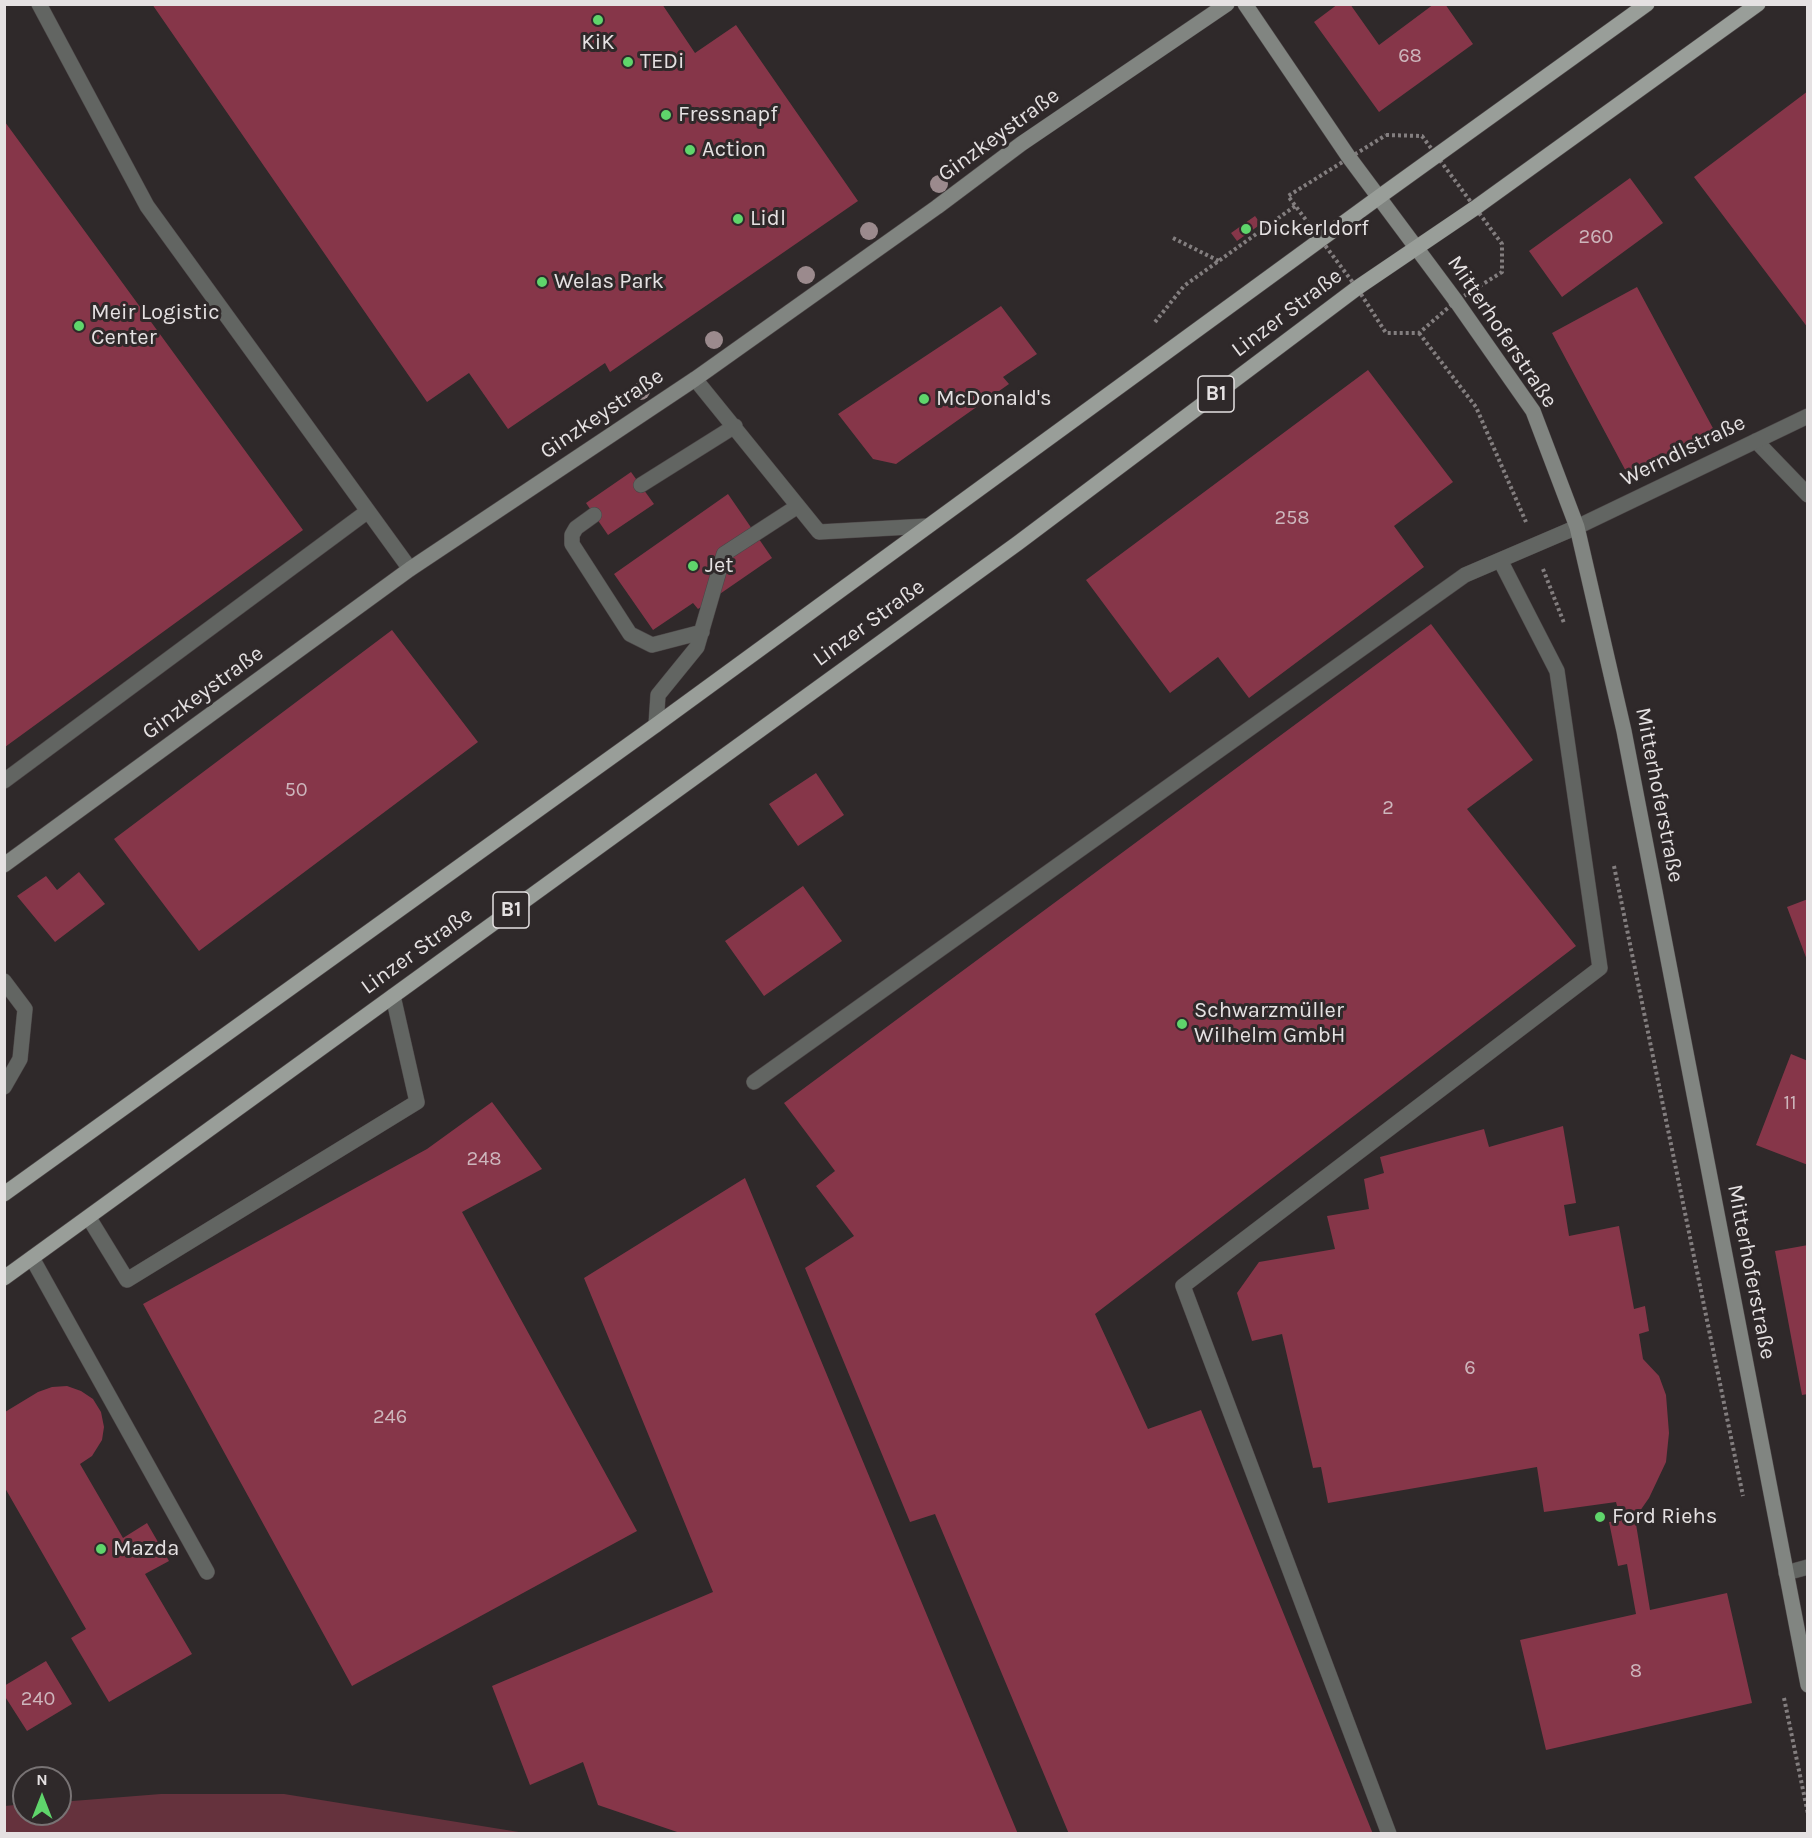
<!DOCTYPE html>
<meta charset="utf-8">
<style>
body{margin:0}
#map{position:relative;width:1812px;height:1838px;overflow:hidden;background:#2f292a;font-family:Karla,sans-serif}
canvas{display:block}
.frame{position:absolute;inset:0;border:6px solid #e5e1e2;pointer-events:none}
.north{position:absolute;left:12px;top:1766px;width:60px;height:60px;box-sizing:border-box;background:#2f292a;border:2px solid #787374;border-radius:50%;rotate:0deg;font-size:16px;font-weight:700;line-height:24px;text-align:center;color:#e5e1e2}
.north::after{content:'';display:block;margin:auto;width:21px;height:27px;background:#5fd56b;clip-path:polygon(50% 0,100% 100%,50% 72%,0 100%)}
</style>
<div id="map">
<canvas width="1812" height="1838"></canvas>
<div class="frame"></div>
<div class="north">N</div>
</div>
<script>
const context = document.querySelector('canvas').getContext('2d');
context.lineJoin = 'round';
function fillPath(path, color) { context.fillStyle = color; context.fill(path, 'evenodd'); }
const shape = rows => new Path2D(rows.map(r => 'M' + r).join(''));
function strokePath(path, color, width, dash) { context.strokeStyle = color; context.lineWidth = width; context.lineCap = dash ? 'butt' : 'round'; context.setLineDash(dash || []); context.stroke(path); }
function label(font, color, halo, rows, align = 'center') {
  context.font = font + ' Karla,sans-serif'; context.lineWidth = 6; context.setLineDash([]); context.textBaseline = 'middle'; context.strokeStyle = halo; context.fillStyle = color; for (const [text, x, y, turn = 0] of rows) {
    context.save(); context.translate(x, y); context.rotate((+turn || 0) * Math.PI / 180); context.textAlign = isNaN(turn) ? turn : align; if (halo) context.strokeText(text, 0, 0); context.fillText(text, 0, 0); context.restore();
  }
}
fillPath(shape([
 [161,1794,284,1794,525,1833,5,1833,5,1806,24,1804,24,1814,60,1814,60,1802]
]), '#65323d');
fillPath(shape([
 [152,4,662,4,695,53,736,25,858,201,610,372,605,363,508,429,469,373,427,402],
 [1338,4,1350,4,1379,45,1434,4,1445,4,1473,44,1379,112,1314,22],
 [1808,91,1808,328,1694,177],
 [5,122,303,530,5,747],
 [1630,178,1663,223,1562,297,1529,251],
 [1255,216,1261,224,1237,241,1231,233],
 [1637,287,1715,432,1629,477,1552,333],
 [1001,306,1037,354,1003,377,1009,384,896,464,873,459,838,414],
 [1368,370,1453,482,1394,526,1424,567,1249,698,1218,657,1170,693,1086,580],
 [631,472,654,504,608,535,586,503],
 [728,494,772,558,698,609,693,603,653,630,614,574],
 [1431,624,1533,760,1467,809,1576,946,1095,1314,1148,1429,1201,1410,1373,1834,1069,1834,935,1514,910,1522,805,1268,854,1236,816,1186,835,1171,784,1103],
 [392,630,478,742,199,951,114,839],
 [816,773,844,815,798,846,769,804],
 [79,872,105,904,55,942,17,896,46,876,57,890],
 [803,886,842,941,764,996,725,941],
 [1808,899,1808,960,1807,960,1787,907],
 [1791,1054,1808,1061,1808,1165,1756,1145],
 [492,1102,542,1169,462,1212,637,1531,352,1686,143,1304,427,1149],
 [1563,1126,1576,1203,1564,1205,1569,1236,1619,1226,1634,1309,1645,1306,1649,1331,1639,1334,1643,1359,1659,1376,1666,1395,1669,1433,1666,1462,1649,1498,1635,1518,1650,1610,1727,1593,1752,1703,1546,1750,1520,1640,1636,1614,1627,1564,1618,1566,1609,1522,1621,1521,1616,1502,1544,1512,1537,1467,1328,1503,1321,1467,1313,1468,1282,1334,1252,1341,1237,1293,1259,1262,1335,1249,1327,1216,1369,1209,1364,1179,1384,1173,1380,1157,1484,1129,1489,1147],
 [745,1178,1018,1834,683,1834,598,1805,583,1762,530,1785,492,1686,713,1592,584,1278],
 [1808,1245,1808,1394,1802,1395,1775,1251],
 [67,1386,81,1391,93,1399,101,1412,104,1427,102,1440,92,1456,80,1464,123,1538,147,1523,169,1561,145,1574,192,1654,109,1702,71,1638,86,1629,5,1488,5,1412,38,1392,52,1387],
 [46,1661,72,1704,27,1731,4,1695,4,1686]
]), '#863649');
const lane = shape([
 [39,4,147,206,410,569],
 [695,379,819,532,928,526],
 [1756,441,1808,495],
 [641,485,735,426],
 [594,515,576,528,572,535,572,544,630,634,652,645,702,632],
 [656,725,658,695,697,647,724,554,798,506],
 [4,781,368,511],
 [4,981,25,1009,20,1059,4,1087],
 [754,1082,1465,575,1577,527],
 [89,1218,127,1280,417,1102,393,996],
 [32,1258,207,1572],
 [1389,1834,1183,1286,1600,968,1557,671,1500,560]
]);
const street = shape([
 [1577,527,1808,416],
 [1786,1573,1808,1567]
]);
const secondary = shape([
 [1245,4,1348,156,1456,301,1533,411,1577,527,1624,731,1808,1685],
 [4,865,410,569,695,379,937,207,1021,144,1227,4]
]);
const primary = shape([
 [4,1194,656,725,1379,197,1647,4],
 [4,1278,1018,543,1357,288,1475,208,1758,4]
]);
strokePath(lane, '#4c4647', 16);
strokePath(street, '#4c4647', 16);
strokePath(secondary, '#4c4647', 16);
strokePath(primary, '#4c4647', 16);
strokePath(shape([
 [1386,135,1422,136,1502,244,1502,272,1456,301,1419,333,1386,333,1357,288,1288,196,1386,135],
 [1173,238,1219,261],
 [1155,322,1184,286,1295,206],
 [1419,333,1476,407,1526,522],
 [1543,569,1564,623],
 [1614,866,1743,1496],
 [1784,1698,1808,1814]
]), '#837e7f', 4, [3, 3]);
strokePath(lane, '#626562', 15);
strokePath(street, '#626562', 15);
strokePath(secondary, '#818581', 15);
strokePath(primary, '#999e99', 15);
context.fillStyle = '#9b8a8d';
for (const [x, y] of [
 [939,184],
 [869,231],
 [806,275],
 [714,340],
 [641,391]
]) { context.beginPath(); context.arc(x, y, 9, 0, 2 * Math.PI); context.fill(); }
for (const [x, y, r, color] of [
 [598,20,6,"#5fd56b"],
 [628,62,6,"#5fd56b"],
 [666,115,6,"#5fd56b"],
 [690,150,6,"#5fd56b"],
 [738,219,6,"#5fd56b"],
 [1246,229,6,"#5fd56b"],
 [542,282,6,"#5fd56b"],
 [79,326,6,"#5fd56b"],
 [924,399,6,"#5fd56b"],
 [693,566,6,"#5fd56b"],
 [1182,1024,6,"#5fd56b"],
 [1600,1517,6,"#5fd56b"],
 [101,1549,6,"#5fd56b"]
]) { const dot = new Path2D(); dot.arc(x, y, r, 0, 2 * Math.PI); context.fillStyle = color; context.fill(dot); strokePath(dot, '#2f292a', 2); }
label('20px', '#cdb6bc', null, [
 ["68",1410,56],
 ["260",1596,237],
 ["258",1292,518],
 ["50",296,790],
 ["2",1388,808],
 ["11",1790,1103],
 ["248",484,1159],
 ["6",1470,1368],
 ["246",390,1417],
 ["8",1636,1671],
 ["240",38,1699]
]);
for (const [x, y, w] of [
 [1216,394,36],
 [511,910,36]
]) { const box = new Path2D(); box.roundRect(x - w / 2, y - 18, w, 36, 4.5); context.fillStyle = '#2f292a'; context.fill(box); strokePath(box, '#e5e1e2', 1.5); }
label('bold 21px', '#e5e1e2', null, [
 ["B1",1216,394],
 ["B1",511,910]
]);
label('22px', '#e5e1e2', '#2f292a', [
 ["KiK",598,43,"center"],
 ["TEDi",640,62],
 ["Fressnapf",678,115],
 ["Action",702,150],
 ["Lidl",750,219],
 ["Dickerldorf",1258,229],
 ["Welas Park",554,282],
 ["Meir Logistic",91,313],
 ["Center",91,338],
 ["McDonald's",936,399],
 ["Jet",705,566],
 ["Schwarzmüller",1194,1011],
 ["Wilhelm GmbH",1194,1036],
 ["Ford Riehs",1612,1517],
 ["Mazda",113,1549]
], 'left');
label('22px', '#e5e1e2', '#2f292a', [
 ["Ginzkeystraße",999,135,-36],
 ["Linzer Straße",1287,313,-37],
 ["Mitterhoferstraße",1502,332,56],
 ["Ginzkeystraße",602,414,-34],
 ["Werndlstraße",1683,451,-26],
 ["Linzer Straße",869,623,-36],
 ["Ginzkeystraße",203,693,-36],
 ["Mitterhoferstraße",1659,795,79],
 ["Linzer Straße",417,951,-36],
 ["Mitterhoferstraße",1751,1272,79]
]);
</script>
